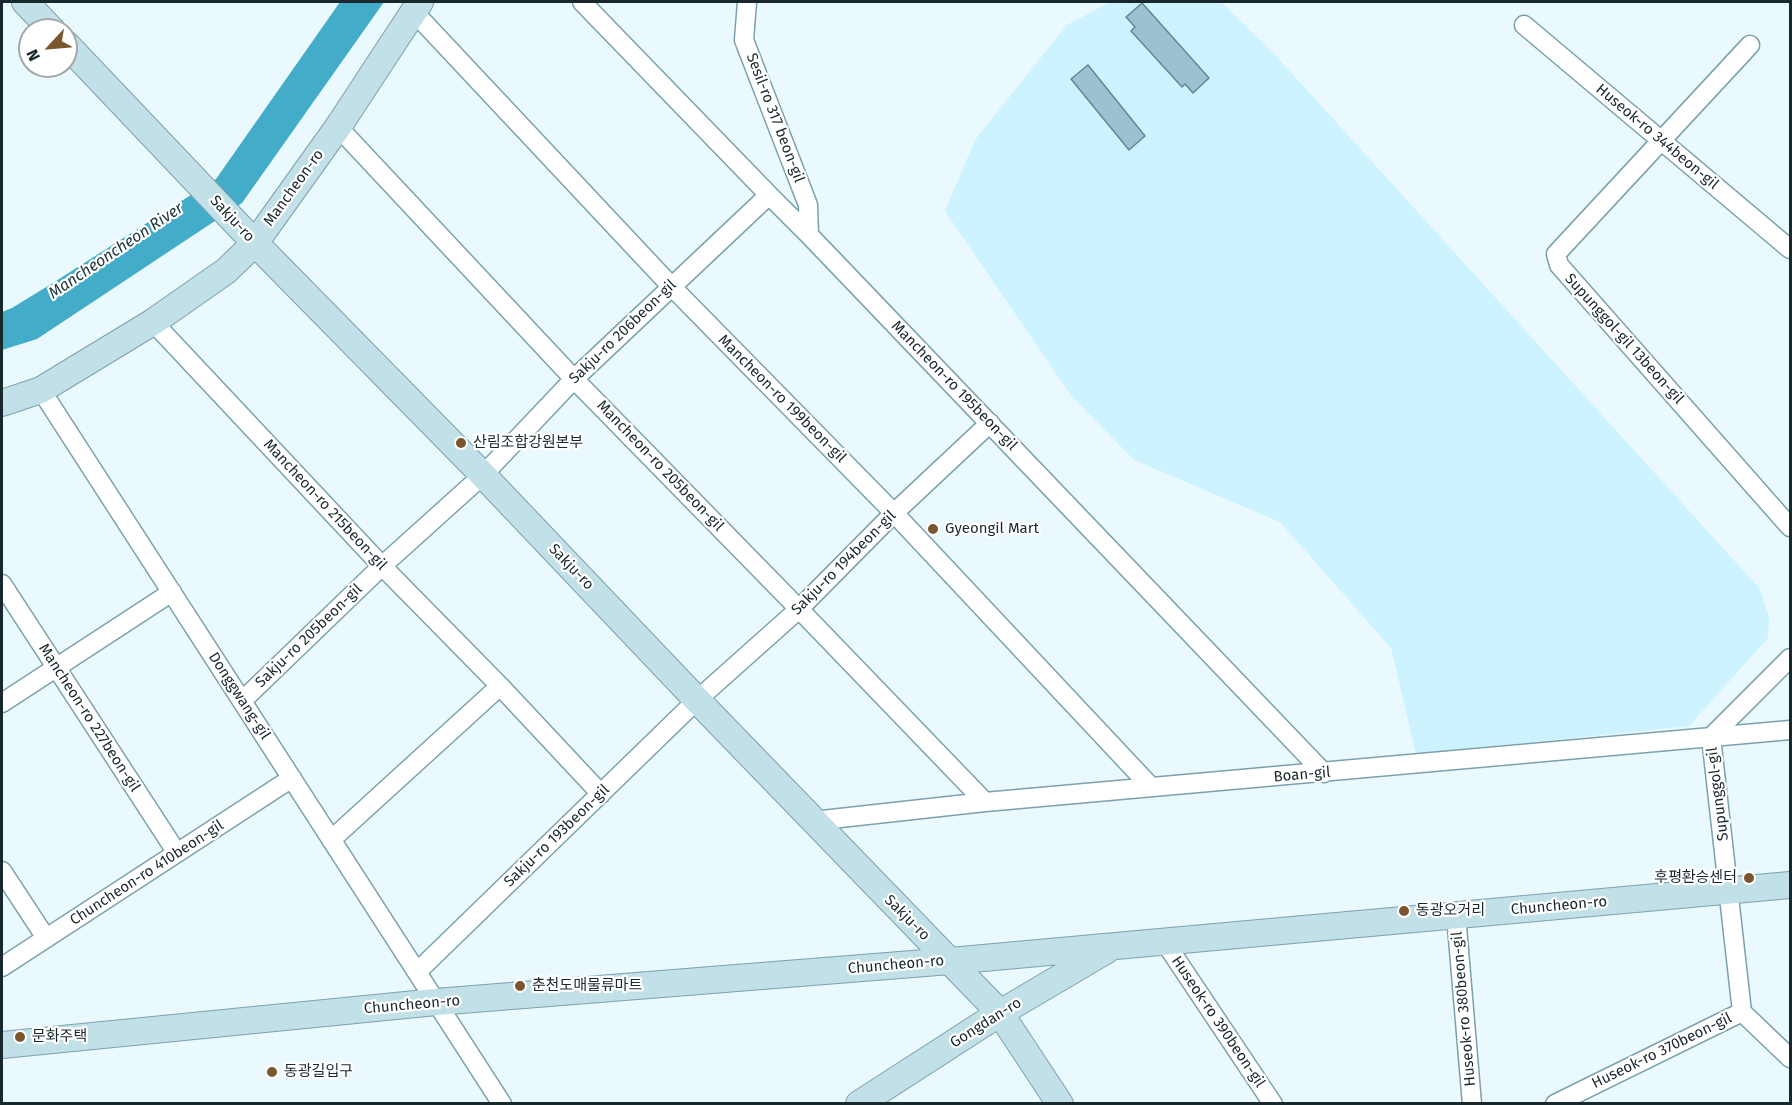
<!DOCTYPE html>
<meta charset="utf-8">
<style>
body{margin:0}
#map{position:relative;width:1792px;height:1105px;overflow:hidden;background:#eaf9fe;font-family:"Fira Sans",sans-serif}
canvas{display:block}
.frame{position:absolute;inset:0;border:3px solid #19282d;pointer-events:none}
.north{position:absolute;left:18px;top:18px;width:60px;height:60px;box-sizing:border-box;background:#fff;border:2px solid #a3a9ab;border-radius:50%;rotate:244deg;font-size:16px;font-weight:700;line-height:24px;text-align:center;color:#19282d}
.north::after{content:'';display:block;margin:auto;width:21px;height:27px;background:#79562e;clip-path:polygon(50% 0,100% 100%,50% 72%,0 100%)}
</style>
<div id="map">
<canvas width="1792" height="1105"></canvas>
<div class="frame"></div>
<div class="north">N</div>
</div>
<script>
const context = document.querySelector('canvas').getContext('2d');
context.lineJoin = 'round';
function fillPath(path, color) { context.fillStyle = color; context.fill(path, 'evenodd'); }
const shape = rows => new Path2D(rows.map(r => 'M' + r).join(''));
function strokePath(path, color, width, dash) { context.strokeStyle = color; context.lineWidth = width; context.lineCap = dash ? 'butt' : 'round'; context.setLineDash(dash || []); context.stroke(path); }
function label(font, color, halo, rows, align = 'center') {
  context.font = font + ' "Fira Sans","Noto Sans KR",sans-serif'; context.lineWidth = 4.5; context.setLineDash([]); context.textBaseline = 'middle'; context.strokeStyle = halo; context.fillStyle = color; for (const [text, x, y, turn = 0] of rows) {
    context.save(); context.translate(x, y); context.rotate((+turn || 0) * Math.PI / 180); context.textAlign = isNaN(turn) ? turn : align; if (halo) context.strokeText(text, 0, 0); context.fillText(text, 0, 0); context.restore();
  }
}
fillPath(shape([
 [1110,2,1221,2,1276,56,1760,589,1769,617,1768,638,1689,726,1416,754,1391,648,1280,522,1134,460,1070,394,945,211,975,140,1067,25]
]), '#ccf3ff');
fillPath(shape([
 [340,2,384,2,242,203,37,339,2,350,2,312,12,308,56,281,216,179]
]), '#43acc8');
const building = shape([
 [1142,3,1209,78,1193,93,1185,84,1182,87,1131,31,1135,27,1126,17,1142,3],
 [1088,65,1145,136,1129,150,1071,79,1088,65]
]);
fillPath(building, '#9bc2ce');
strokePath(building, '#638893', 1.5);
const street = shape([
 [582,2,769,195,809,235,1324,773],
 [747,2,744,40,808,205,809,235],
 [413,11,671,286,894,513,1151,787],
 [1524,25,1790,249],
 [1750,45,1556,254,1559,265,1790,527],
 [338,127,574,379,799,609,985,802],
 [153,322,382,566,500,686,601,794],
 [41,390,502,1104],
 [2,584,177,853],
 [242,701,382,566,483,475,574,379,769,195],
 [2,703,172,592],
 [813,821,985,802,1790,730],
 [331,840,500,686],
 [2,871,46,938],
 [1456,915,1472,1104],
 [1164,941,1273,1104],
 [2,967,292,778],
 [417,972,697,700,799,609,894,513,990,423],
 [1742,1012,1711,737,1790,658],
 [1555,1104,1742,1012,1790,1058]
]);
const secondary = shape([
 [25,2,52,30],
 [66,44,255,243,483,475,697,700,1000,1013,1060,1104],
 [2,403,41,390,153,322,226,271,255,243,338,127,420,2],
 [2,1045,436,1002,950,961,1790,885],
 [859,1104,1000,1013,1107,950]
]);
strokePath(street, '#7ca1ad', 21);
strokePath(secondary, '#7ca1ad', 28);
strokePath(street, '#fff', 18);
strokePath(secondary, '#c2e0e8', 26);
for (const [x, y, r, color] of [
 [461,443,6,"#79562e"],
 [933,529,6,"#79562e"],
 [1749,878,6,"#79562e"],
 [1404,911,6,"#79562e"],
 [520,986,6,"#79562e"],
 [20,1037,6,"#79562e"],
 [272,1072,6,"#79562e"]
]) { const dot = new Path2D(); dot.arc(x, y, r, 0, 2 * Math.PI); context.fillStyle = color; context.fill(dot); strokePath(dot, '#fff', 2); }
label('15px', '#19282d', '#fff', [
 ["Sesil-ro 317 beon-gil",775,118,69],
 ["Huseok-ro 344beon-gil",1657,137,40],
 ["Mancheon-ro",294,188,-54],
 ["Sakju-ro",232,219,47],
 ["Sakju-ro 206beon-gil",623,332,-44],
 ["Supunggol-gil 13beon-gil",1624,339,48],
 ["Mancheon-ro 195beon-gil",954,386,46],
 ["Mancheon-ro 199beon-gil",782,399,45],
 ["Mancheon-ro 205beon-gil",660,466,46],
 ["Mancheon-ro 215beon-gil",325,505,47],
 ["Sakju-ro 194beon-gil",844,563,-45],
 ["Sakju-ro",571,567,46],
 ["Sakju-ro 205beon-gil",309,636,-44],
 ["Donggwang-gil",239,696,57],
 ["Mancheon-ro 227beon-gil",89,718,57],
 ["Boan-gil",1302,775,-5],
 ["Supunggol-gil",1718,794,-97],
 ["Sakju-ro 193beon-gil",557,836,-44],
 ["Chuncheon-ro 410beon-gil",147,873,-33],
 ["Chuncheon-ro",1559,906,-5],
 ["Sakju-ro",907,918,45],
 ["Chuncheon-ro",896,965,-5],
 ["Chuncheon-ro",412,1005,-5],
 ["Huseok-ro 380beon-gil",1464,1009,-95],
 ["Huseok-ro 390beon-gil",1218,1022,56],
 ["Gongdan-ro",986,1023,-32],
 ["Huseok-ro 370beon-gil",1662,1051,-26]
]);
label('15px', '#19282d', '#fff', [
 ["산림조합강원본부",473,443],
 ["Gyeongil Mart",945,529],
 ["후평환승센터",1737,878,"right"],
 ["동광오거리",1416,911],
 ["춘천도매물류마트",532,986],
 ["문화주택",32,1037],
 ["동광길입구",284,1072]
], 'left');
label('italic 16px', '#213940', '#fff', [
 ["Mancheoncheon River",116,251,-34]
]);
</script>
